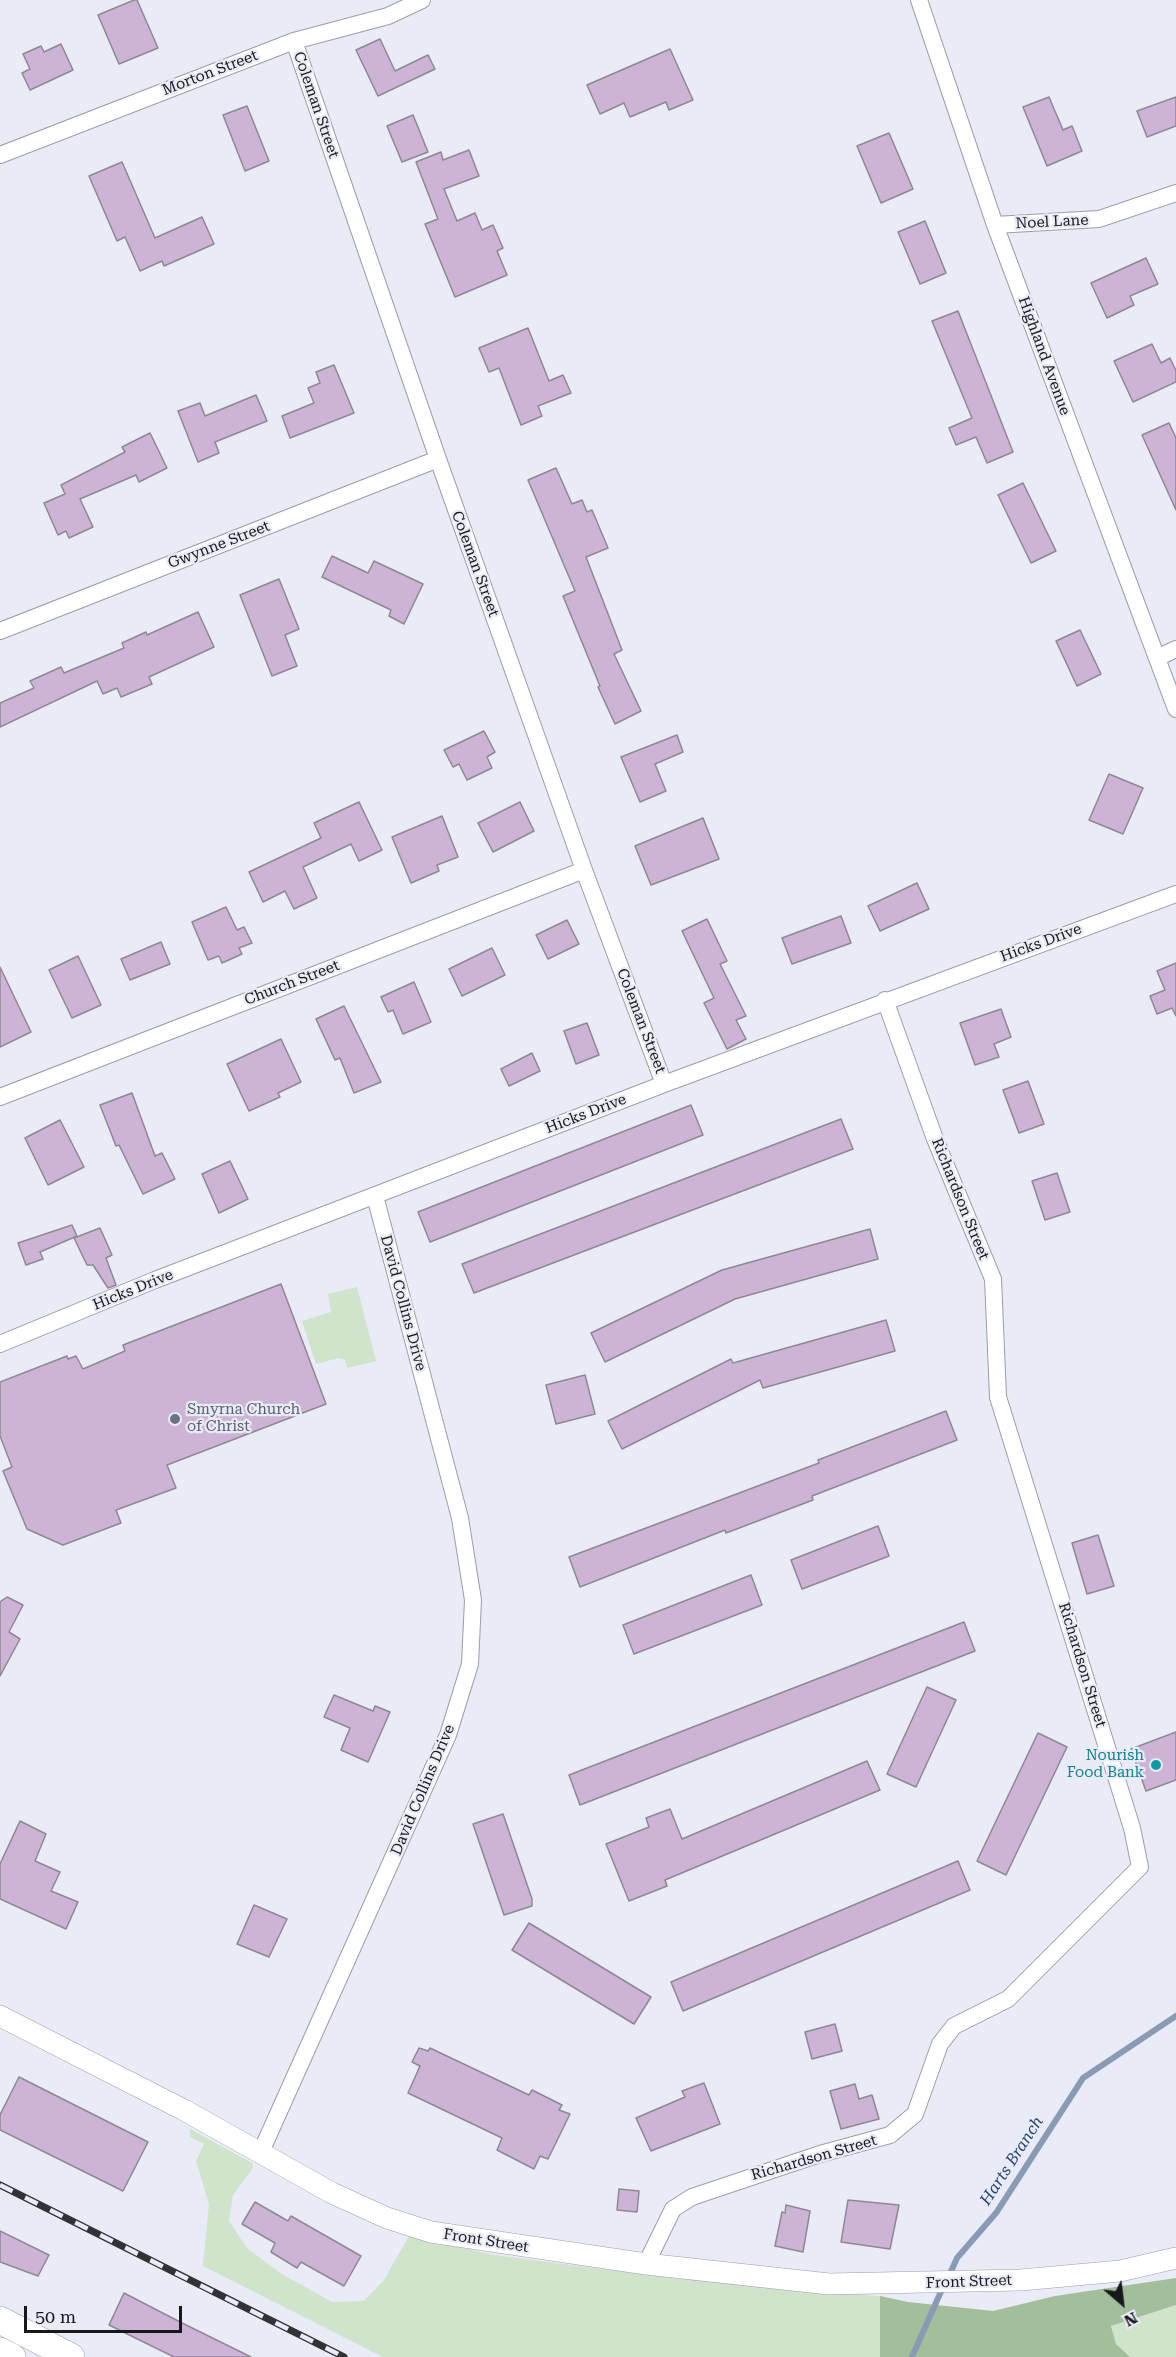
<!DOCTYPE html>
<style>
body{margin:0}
#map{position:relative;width:1176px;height:2357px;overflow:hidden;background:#e9ebf6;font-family:"Roboto Serif",serif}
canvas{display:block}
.north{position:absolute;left:1092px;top:2273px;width:60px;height:60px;-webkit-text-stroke:4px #e9ebf6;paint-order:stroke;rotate:152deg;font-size:16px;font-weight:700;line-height:24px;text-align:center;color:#17181b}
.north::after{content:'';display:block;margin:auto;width:21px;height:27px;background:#17181b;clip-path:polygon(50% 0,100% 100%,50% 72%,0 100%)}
.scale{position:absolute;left:24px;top:2306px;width:158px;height:27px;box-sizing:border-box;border:3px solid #17181b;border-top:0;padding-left:8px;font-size:18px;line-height:21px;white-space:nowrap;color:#17181b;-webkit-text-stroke:4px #e9ebf6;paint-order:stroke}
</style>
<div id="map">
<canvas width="1176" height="2357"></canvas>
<div class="north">N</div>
<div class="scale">50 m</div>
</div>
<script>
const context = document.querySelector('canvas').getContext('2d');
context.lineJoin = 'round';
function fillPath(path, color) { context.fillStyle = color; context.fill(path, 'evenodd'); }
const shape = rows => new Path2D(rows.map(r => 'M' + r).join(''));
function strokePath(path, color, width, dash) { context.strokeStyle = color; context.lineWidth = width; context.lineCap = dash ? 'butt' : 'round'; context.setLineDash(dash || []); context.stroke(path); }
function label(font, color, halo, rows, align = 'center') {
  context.font = font + ' "Roboto Serif",serif'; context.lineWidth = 4.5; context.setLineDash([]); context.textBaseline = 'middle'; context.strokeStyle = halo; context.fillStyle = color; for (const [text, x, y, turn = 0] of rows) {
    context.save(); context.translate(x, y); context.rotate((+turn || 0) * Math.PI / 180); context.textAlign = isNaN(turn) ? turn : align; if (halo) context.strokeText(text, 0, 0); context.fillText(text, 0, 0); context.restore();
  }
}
fillPath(shape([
 [357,1287,376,1361,347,1368,345,1360,338,1358,316,1364,302,1321,331,1312,328,1294],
 [190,2129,252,2163,253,2168,233,2195,229,2221,247,2248,280,2273,332,2302,364,2301,384,2280,409,2236,494,2255,680,2279,880,2296,880,2357,383,2357,203,2266,209,2204,196,2161,204,2144,190,2137],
 [1176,2305,1176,2357,1130,2357,1116,2344,1111,2326]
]), '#d0e3cb');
fillPath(shape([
 [1176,2278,1176,2305,1111,2326,1116,2344,1130,2357,880,2357,880,2296,908,2302,993,2311,1055,2296]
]), '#a2be9b');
strokePath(shape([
 [948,2278,957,2258,996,2213,1083,2078,1176,2016],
 [912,2357,943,2287]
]), '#889ab4', 6);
const building = shape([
 [134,0,137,0,158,48,119,64,98,15,134,0],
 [380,39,395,71,428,55,435,69,378,96,356,50,380,39],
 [61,44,73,70,30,90,22,73,30,69,23,54,41,46,44,52,61,44],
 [670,49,693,100,669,110,666,102,630,117,624,103,600,114,587,85,670,49],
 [1049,97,1063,130,1072,126,1082,151,1047,166,1023,107,1049,97],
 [1176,97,1176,126,1147,137,1137,111,1176,97],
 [247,106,269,161,245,171,223,115,247,106],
 [413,115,428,152,402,162,387,126,413,115],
 [889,133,913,189,881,203,857,146,889,133],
 [469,150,479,176,444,189,457,221,475,213,482,230,493,225,503,248,497,251,507,275,455,297,425,224,438,219,416,162,441,152,443,160,469,150],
 [122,162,155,238,202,217,214,244,164,266,162,261,140,271,125,237,117,241,89,176,122,162],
 [925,221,946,273,920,284,898,232,925,221],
 [1146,258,1158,284,1130,296,1134,305,1107,318,1091,283,1146,258],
 [958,311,1013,452,987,463,976,437,956,445,949,428,972,418,932,321,958,311],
 [528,328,549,381,563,375,571,393,538,406,542,416,521,425,499,368,489,372,479,348,528,328],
 [1152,344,1161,363,1170,358,1176,371,1176,382,1133,402,1114,361,1152,344],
 [334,365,354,413,290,438,282,416,314,403,308,388,320,383,316,372,334,365],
 [256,395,267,421,215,442,219,453,198,462,178,411,200,403,205,416,256,395],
 [1169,423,1176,438,1176,510,1142,435,1169,423],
 [150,433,167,468,139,482,136,475,80,499,93,527,69,538,66,531,58,535,44,503,65,494,61,485,125,452,122,447,150,433],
 [556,468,572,504,582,500,587,512,592,510,608,548,586,557,622,650,614,654,641,711,615,724,598,687,600,686,563,596,575,591,528,480,556,468],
 [1023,483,1056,551,1031,563,998,495,1023,483],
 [332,556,368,573,374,561,423,584,404,624,389,616,391,610,322,577,332,556],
 [279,579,299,629,285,635,297,666,272,676,240,595,279,579],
 [198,612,214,647,149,677,152,684,121,697,117,688,103,694,97,681,0,727,0,703,34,688,30,681,61,667,64,673,124,648,122,643,146,632,147,635,198,612],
 [1080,630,1101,674,1077,686,1056,641,1080,630],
 [484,731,495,752,487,757,492,768,467,780,459,764,453,767,444,750,484,731],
 [677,735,683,752,655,764,666,791,640,802,621,757,677,735],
 [1109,774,1143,788,1123,834,1089,820,1109,774],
 [359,802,382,850,359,861,351,844,303,867,317,898,294,909,285,891,263,902,249,872,321,838,314,823,359,802],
 [520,802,534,831,493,852,478,823,520,802],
 [442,816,458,857,437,865,439,871,411,883,392,837,442,816],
 [703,818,719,859,651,885,635,846,703,818],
 [917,883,929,909,880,931,868,906,917,883],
 [226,907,237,930,244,927,252,943,239,948,242,954,222,963,219,956,208,960,192,922,226,907],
 [841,916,851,943,792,964,782,938,841,916],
 [707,919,727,961,720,964,746,1016,736,1020,746,1039,727,1049,704,1003,714,998,682,931,707,919],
 [567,920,579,944,548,959,536,935,567,920],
 [161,942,170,964,130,980,121,959,161,942],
 [492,948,505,975,462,996,449,969,492,948],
 [78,956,101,1005,72,1018,49,970,78,956],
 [1176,963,1176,1016,1172,1008,1157,1014,1150,996,1165,990,1157,971,1176,963],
 [0,967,31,1032,0,1047,0,967],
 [414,982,431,1022,403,1034,393,1010,388,1012,381,997,414,982],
 [344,1006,381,1082,354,1093,340,1058,335,1060,316,1019,344,1006],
 [1001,1009,1011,1037,994,1044,999,1057,975,1065,960,1023,1001,1009],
 [587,1023,599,1055,576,1064,564,1031,587,1023],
 [281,1039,301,1082,278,1093,280,1097,249,1111,227,1064,281,1039],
 [532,1053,540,1071,509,1086,501,1069,532,1053],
 [1028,1081,1044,1124,1019,1133,1003,1090,1028,1081],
 [132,1093,155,1156,162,1153,175,1179,143,1194,119,1145,116,1146,100,1105,132,1093],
 [691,1105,703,1135,430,1242,418,1212,691,1105],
 [841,1119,853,1149,474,1293,462,1264,841,1119],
 [60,1120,84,1167,48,1185,25,1138,60,1120],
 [230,1161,248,1199,219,1213,202,1174,230,1161],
 [1057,1173,1070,1212,1045,1220,1032,1181,1057,1173],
 [72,1225,77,1236,40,1252,43,1259,26,1265,18,1243,72,1225],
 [100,1228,112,1255,106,1258,116,1285,108,1288,93,1265,87,1265,74,1238,100,1228],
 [870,1229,878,1259,735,1299,605,1362,591,1333,722,1270,870,1229],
 [281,1284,326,1404,167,1465,176,1488,116,1510,121,1523,63,1545,27,1529,3,1471,12,1467,0,1436,0,1382,67,1356,68,1359,76,1356,83,1369,125,1351,123,1345,281,1284],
 [886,1320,895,1351,763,1388,760,1380,622,1449,608,1421,731,1359,733,1363,886,1320],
 [585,1375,595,1414,556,1424,546,1385,585,1375],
 [946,1411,957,1440,812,1496,813,1500,726,1533,725,1530,580,1587,569,1557,819,1463,818,1460,946,1411],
 [878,1526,889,1556,802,1589,791,1560,878,1526],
 [1098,1535,1114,1586,1087,1594,1072,1543,1098,1535],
 [751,1575,762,1605,634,1654,623,1625,751,1575],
 [7,1597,23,1605,9,1632,20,1639,0,1676,0,1602,7,1597],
 [964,1622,975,1651,580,1805,569,1775,964,1622],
 [927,1687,956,1700,916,1787,887,1774,927,1687],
 [334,1695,373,1711,375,1706,390,1712,368,1762,341,1750,350,1728,324,1717,334,1695],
 [1176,1732,1176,1780,1146,1791,1131,1749,1176,1732],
 [1038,1733,1067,1747,1006,1875,977,1861,1038,1733],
 [867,1761,880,1790,665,1880,667,1886,629,1901,606,1844,649,1827,646,1818,670,1809,682,1839,867,1761],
 [503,1814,532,1899,532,1906,504,1915,473,1824,503,1814],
 [20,1821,46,1834,35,1861,60,1872,51,1891,78,1902,66,1929,0,1899,0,1864,20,1821],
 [958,1861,970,1890,683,2011,671,1982,958,1861],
 [254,1905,287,1919,269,1957,237,1944,254,1905],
 [529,1923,651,1997,634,2024,512,1950,529,1923],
 [835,2024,842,2051,812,2059,805,2032,835,2024],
 [419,2048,428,2051,430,2048,529,2095,532,2090,562,2105,559,2110,570,2114,548,2159,540,2156,534,2169,497,2150,502,2138,408,2093,420,2066,412,2062,419,2048],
 [19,2077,148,2142,123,2191,0,2130,0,2115,19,2077],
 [704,2083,720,2124,651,2151,636,2118,685,2097,682,2091,704,2083],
 [855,2084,859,2099,872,2095,879,2119,841,2129,830,2091,855,2084],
 [619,2189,639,2191,637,2212,617,2210,619,2189],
 [848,2200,899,2205,890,2249,841,2242,848,2200],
 [255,2202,288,2221,291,2216,361,2256,344,2286,301,2262,297,2268,271,2252,275,2243,242,2224,255,2202],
 [786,2205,810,2211,803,2252,775,2246,782,2212,785,2213,786,2205],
 [0,2231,49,2255,38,2276,0,2262,0,2231],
 [124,2293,182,2323,251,2357,174,2357,109,2325,124,2293]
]);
fillPath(building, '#cdb4d7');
strokePath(building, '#8e8890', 1.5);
const minor = shape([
 [919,0,995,225,1176,709],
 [294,41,438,459,584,870,664,1084],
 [0,155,294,41,388,16,422,0],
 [995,225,1099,219,1176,193],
 [0,631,438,459],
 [1157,658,1176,649],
 [0,1097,584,870],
 [0,1344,155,1280,664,1084,1176,894],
 [260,2154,448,1735,470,1664,473,1600,460,1518,375,1196],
 [646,2264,673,2209,692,2197,820,2154,890,2135,915,2114,940,2044,954,2026,1008,1999,1140,1867,1132,1828,998,1397,993,1279,935,1139,885,1000]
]);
const tertiary = shape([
 [0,2016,184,2110,332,2193,387,2218,431,2232,646,2264,829,2284,1021,2280,1120,2271,1176,2258]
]);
const primary = shape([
 [0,2320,71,2357],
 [0,2351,12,2357]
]);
strokePath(minor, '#9c9ea7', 18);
strokePath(tertiary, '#9c9ea7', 22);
strokePath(primary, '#9c9ea7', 28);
strokePath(minor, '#fff', 16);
strokePath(tertiary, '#fff', 21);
strokePath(primary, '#fff', 27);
const rail = shape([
 [0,2185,344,2357]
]);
strokePath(rail, '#323337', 7);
strokePath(rail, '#e9ebf6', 4.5, [14]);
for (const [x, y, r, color] of [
 [175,1419,6,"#6b7280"],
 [1156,1765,6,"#0f9aa8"]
]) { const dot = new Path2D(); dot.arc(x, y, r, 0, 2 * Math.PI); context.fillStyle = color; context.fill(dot); strokePath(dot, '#e9ebf6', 2); }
label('15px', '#17181b', '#e9ebf6', [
 ["Morton Street",210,73,-21],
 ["Coleman Street",316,105,71],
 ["Noel Lane",1052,222,-3],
 ["Highland Avenue",1044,356,70],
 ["Gwynne Street",219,545,-21],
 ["Coleman Street",475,564,70],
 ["Hicks Drive",1041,943,-20],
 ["Church Street",292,983,-21],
 ["Coleman Street",641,1021,69],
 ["Hicks Drive",586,1114,-21],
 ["Richardson Street",960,1199,68],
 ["Hicks Drive",133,1290,-22],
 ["David Collins Drive",403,1303,75],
 ["Richardson Street",1082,1665,73],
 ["David Collins Drive",423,1790,-67],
 ["Richardson Street",814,2158,-16],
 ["Front Street",486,2241,9],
 ["Front Street",969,2282,-2]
]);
label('15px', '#5b616d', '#e9ebf6', [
 ["Smyrna Church",187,1410],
 ["of Christ",187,1427]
], 'left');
label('15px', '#0d838f', '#e9ebf6', [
 ["Nourish",1144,1756],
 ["Food Bank",1144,1773]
], 'right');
label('italic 16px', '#264674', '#e9ebf6', [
 ["Harts Branch",1012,2161,-57]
]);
</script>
